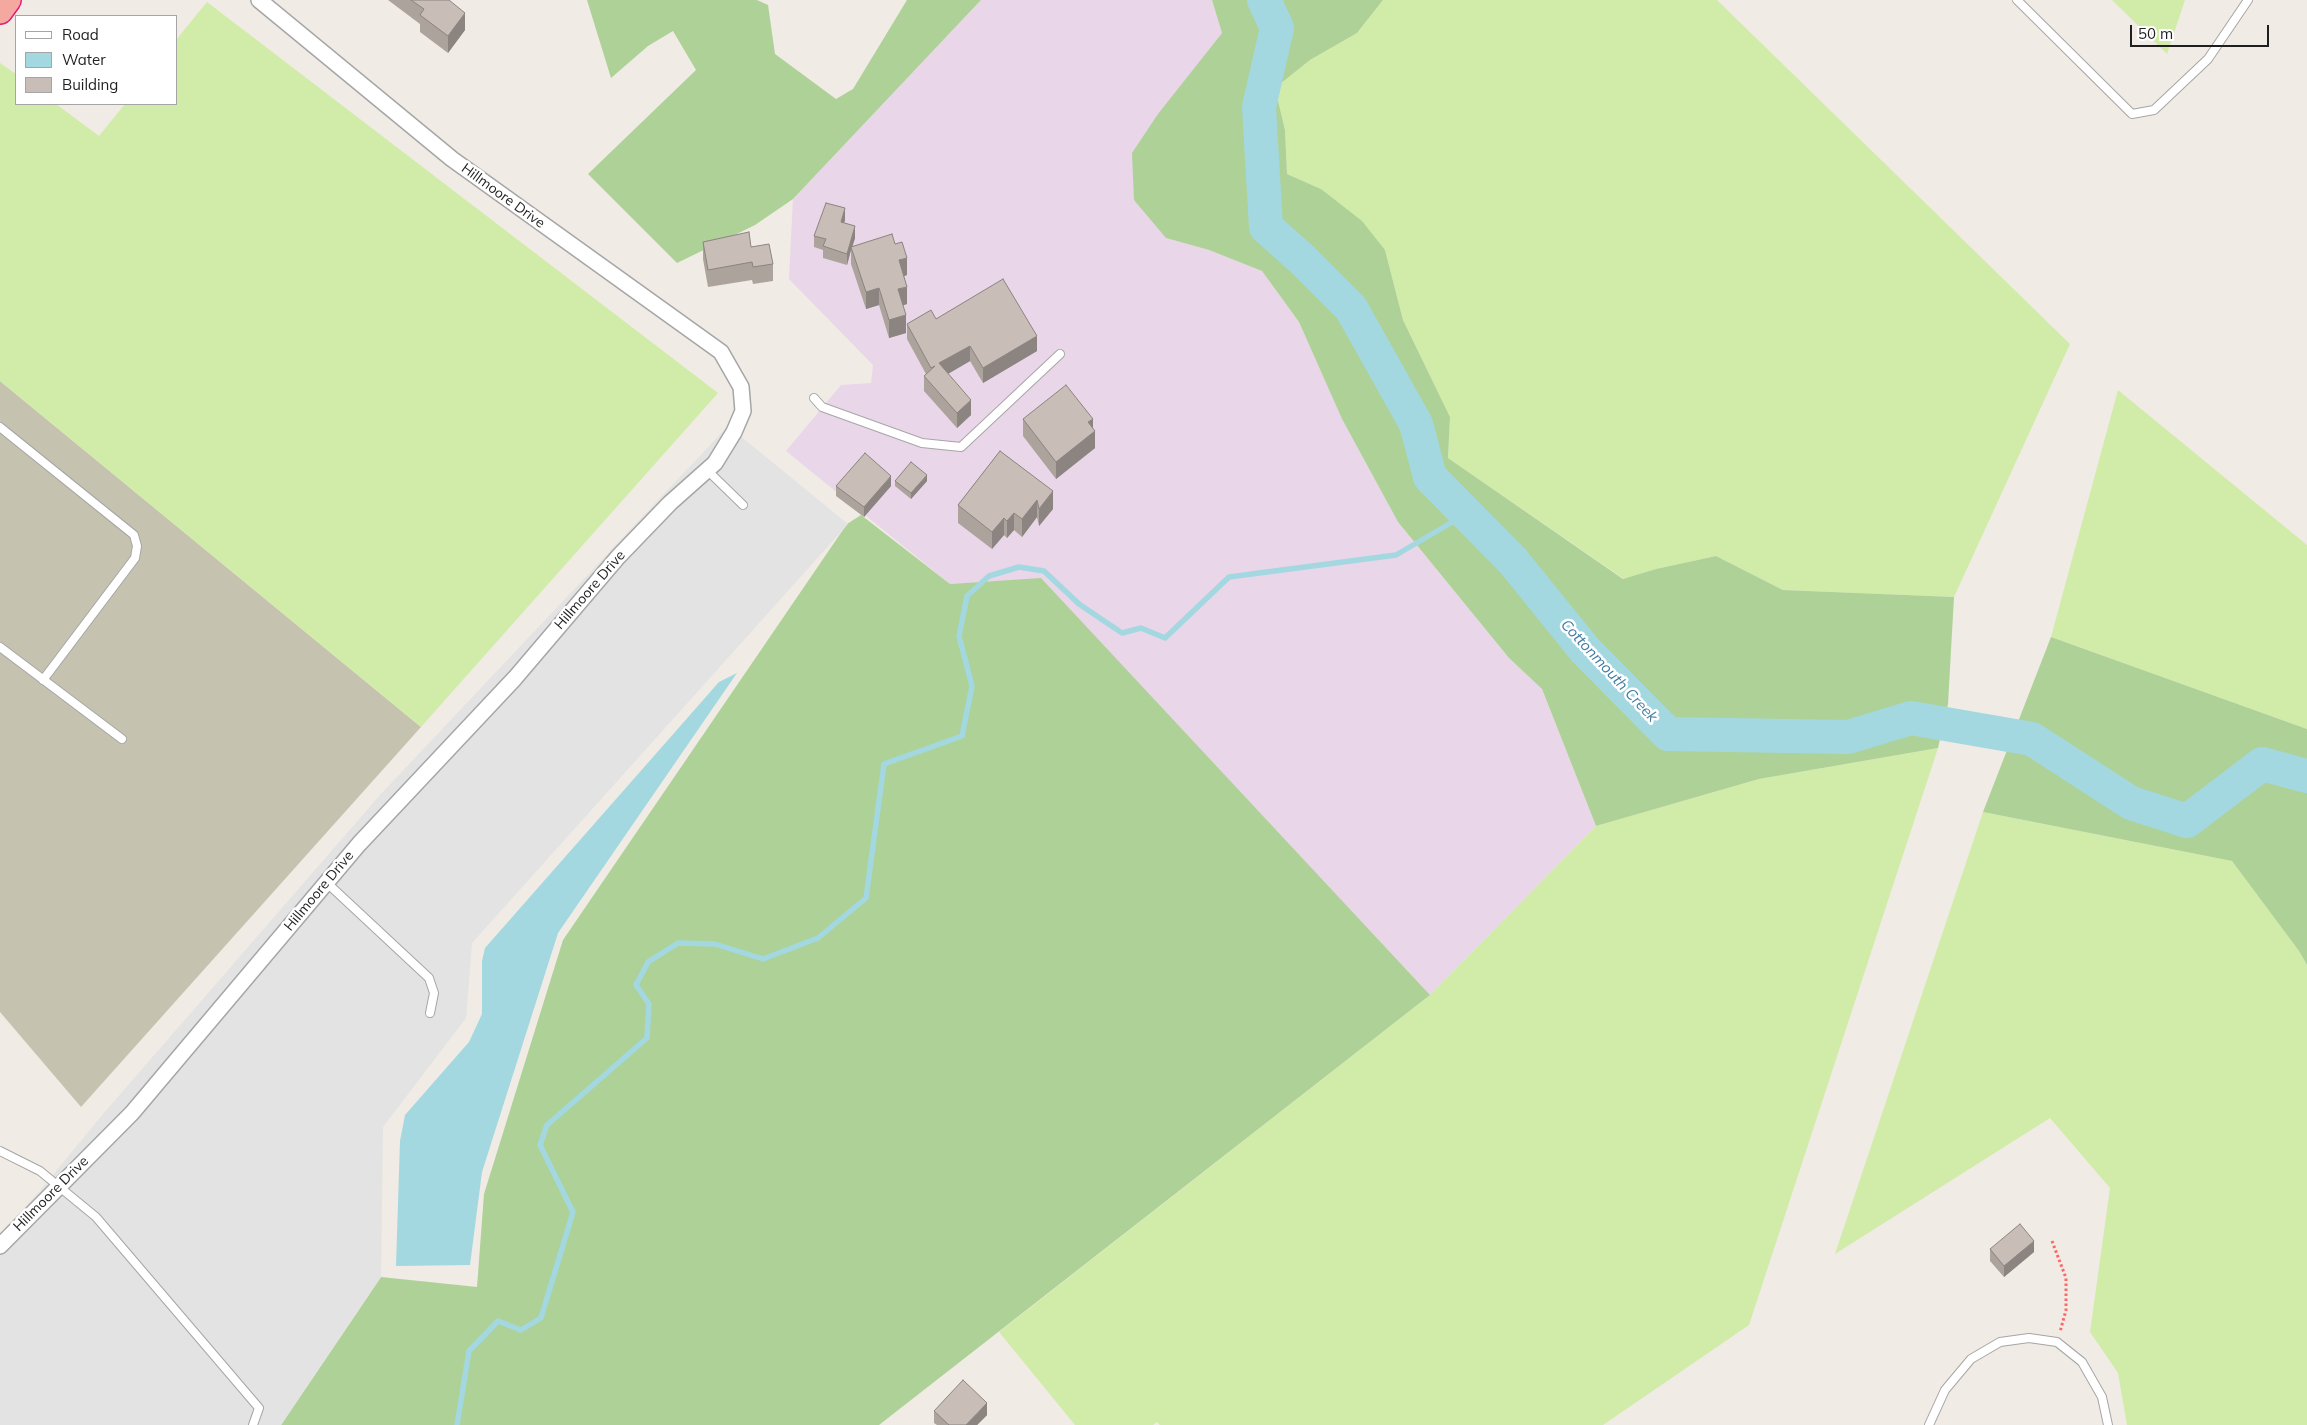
<!DOCTYPE html>
<style>
body{margin:0}
#map{position:relative;width:2307px;height:1425px;overflow:hidden;background:#f0ebe4;font-family:Mulish,sans-serif}
canvas{display:block}
.legend{position:absolute;left:15px;top:15px;width:162px;height:90px;box-sizing:border-box;background:#fff;border:1px solid #a5a5a5;margin:0;padding:6px 9px;list-style:none;font-size:15px;color:#1f1f1f}
.legend li{display:flex;align-items:center;gap:10px;height:25px}
.legend b{width:25px;border:1px solid #a5a5a5}
.scale{position:absolute;left:2130px;top:25px;width:139px;height:22px;box-sizing:border-box;border:2px solid #1f1f1f;border-top:0;padding-left:6px;font-size:15px;line-height:18px;white-space:nowrap;color:#1f1f1f;-webkit-text-stroke:4px #fff;paint-order:stroke}
</style>
<div id="map">
<canvas width="2307" height="1425"></canvas>
<ul class="legend">
<li><b style="height:6px;background:#fff"></b>Road</li>
<li><b style="height:14px;background:#a3d8e0"></b>Water</li>
<li><b style="height:14px;background:#c8bdb7"></b>Building</li>
</ul>
<div class="scale">50 m</div>
</div>
<script>
const context = document.querySelector('canvas').getContext('2d');
context.lineJoin = 'round';
function fillPath(path, color) { context.fillStyle = color; context.fill(path, 'evenodd'); }
const shape = rows => new Path2D(rows.map(r => 'M' + r).join(''));
function strokePath(path, color, width, dash) { context.strokeStyle = color; context.lineWidth = width; context.lineCap = dash ? 'butt' : 'round'; context.setLineDash(dash || []); context.stroke(path); }
function label(font, color, halo, rows, align = 'center') {
  context.font = font + ' Mulish,sans-serif'; context.lineWidth = 5; context.setLineDash([]); context.textBaseline = 'middle'; context.strokeStyle = halo; context.fillStyle = color; for (const [text, x, y, turn = 0] of rows) {
    context.save(); context.translate(x, y); context.rotate((+turn || 0) * Math.PI / 180); context.textAlign = isNaN(turn) ? turn : align; if (halo) context.strokeText(text, 0, 0); context.fillText(text, 0, 0); context.restore();
  }
}
fillPath(shape([
 [981,0,1212,0,1222,33,1159,114,1166,238,1209,250,1262,271,1299,322,1342,419,1398,522,1509,658,1542,689,1596,826,1430,995,1041,579,950,584,786,451,841,385,871,383,873,365,789,279,793,199]
]), '#e9d6e8');
fillPath(shape([
 [0,381,421,727,81,1107,0,1012]
]), '#c5c3af');
fillPath(shape([
 [1383,0,1717,0,2070,344,1954,597,1783,590,1716,556,1656,569,1624,579,1448,458,1450,417,1403,320,1385,250,1321,189,1287,174,1285,130,1275,88,1310,60,1357,33],
 [2112,0,2185,0,2167,54],
 [207,2,718,393,421,727,0,381,0,63,16,74,16,104,56,104,99,136,125,104,176,104,176,40],
 [2118,390,2307,545,2307,729,2051,637],
 [1938,748,1749,1325,1603,1425,1160,1425,1157,1422,1153,1425,1075,1425,999,1332,1430,995,1596,826,1759,779],
 [1983,812,2232,861,2299,951,2307,965,2307,1425,2127,1425,2118,1373,2090,1332,2110,1188,2050,1118,1835,1254]
]), '#d1eca8');
fillPath(shape([
 [587,0,757,0,768,5,775,54,836,99,853,89,907,0,981,0,793,199,755,225,677,263,588,174,696,70,673,31,648,46,611,78],
 [1212,0,1383,0,1357,33,1310,60,1275,88,1285,130,1287,174,1321,189,1362,221,1385,250,1403,320,1450,417,1448,458,1623,579,1656,569,1716,556,1783,590,1954,597,1948,704,1938,748,1759,779,1596,826,1542,689,1509,658,1398,522,1342,419,1299,322,1262,271,1209,250,1166,238,1134,200,1132,153,1158,114,1222,33],
 [861,515,950,584,1041,578,1430,995,879,1425,281,1425,381,1277,477,1287,484,1194,563,940,847,524],
 [2051,637,2307,729,2307,965,2299,951,2232,861,1983,812]
]), '#aed197');
fillPath(shape([
 [728,426,848,524,472,943,466,1018,383,1127,381,1277,281,1425,0,1425,0,1234,38,1193,103,1114,380,795]
]), '#e3e3e3');
fillPath(shape([
 [737,673,558,933,482,1172,470,1265,396,1266,400,1141,405,1115,469,1042,482,1014,482,961,485,948,719,682]
]), '#a3d8e0');
strokePath(shape([
 [457,1425,469,1351,498,1321,521,1330,541,1318,573,1212,540,1145,547,1125,647,1038,649,1004,636,985,648,962,678,943,715,944,763,959,818,938,866,898,884,764,962,736,972,686,959,636,967,596,989,576,1019,567,1044,571,1079,604,1122,633,1141,628,1165,638,1229,577,1396,555,1466,514]
]), '#a3d8e0', 5.5);
strokePath(shape([
 [1264,0,1277,28,1259,107,1266,227,1304,261,1351,308,1416,424,1430,477,1513,561,1585,650,1668,734,1848,737,1911,718,2032,739,2131,803,2187,821,2262,764,2307,776]
]), '#a3d8e0', 34);
const service = shape([
 [2017,0,2132,114,2154,110,2208,59,2248,0],
 [814,398,822,407,922,443,961,447,1060,354],
 [0,427,134,535,137,546,135,558,43,680],
 [707,470,743,505],
 [0,647,122,739],
 [326,882,429,978,434,993,430,1013],
 [0,1151,40,1171,96,1217,259,1408,253,1425],
 [1929,1425,1945,1390,1971,1359,2000,1342,2029,1338,2057,1342,2082,1362,2102,1397,2108,1425]
]);
const minor = shape([
 [0,1246,132,1113,359,844,515,678,618,557,670,503,715,463,734,432,743,411,741,387,721,352,452,159,259,0]
]);
const trunk = shape([
 [0,11,8,0]
]);
strokePath(service, '#a6a6a6', 10);
strokePath(minor, '#a6a6a6', 18);
strokePath(trunk, '#e31c75', 28);
strokePath(shape([
 [2052,1241,2066,1278,2066,1310,2060,1332]
]), '#ff6667', 3, [2.5, 2.5]);
strokePath(service, '#fff', 8);
strokePath(minor, '#fff', 15);
strokePath(trunk, '#f5a8a0', 25);
fillPath(shape([
 [388,0,449,0,465,30,448,53,420,32,420,24],
 [845,220,844,223,855,238,852,247,895,244,907,275,904,276,907,304,903,305,906,333,889,338,879,305,866,309,851,264,851,250,847,265,823,258,823,250,814,247,814,236],
 [703,242,751,247,773,264,773,281,753,284,752,280,708,287,703,259],
 [936,319,1037,351,983,383,970,361,948,374,971,415,957,428,924,391,924,376,926,374,907,339,907,324],
 [1023,419,1093,428,1095,448,1056,479,1023,436],
 [1000,451,1053,509,1039,526,1037,517,1022,537,1014,530,1007,538,1004,535,992,549,958,523,958,505],
 [895,481,927,481,911,499,895,486],
 [836,486,891,486,864,517,836,496],
 [1990,1249,2034,1252,2004,1277,1990,1261],
 [934,1411,987,1415,977,1425,937,1425,934,1423]
]), '#aca39d');
fillPath(shape([
 [465,13,465,30,448,53,448,36],
 [845,208,845,220,841,233,841,222],
 [855,226,855,238,852,248,851,247,851,250,847,265,847,254],
 [907,258,907,275,899,278,899,260],
 [907,287,907,304,898,307,898,289],
 [879,288,879,305,866,309,866,292],
 [906,315,906,333,889,338,889,320],
 [1037,336,1037,351,983,383,983,368],
 [970,346,970,361,939,379,939,363],
 [971,400,971,415,957,428,957,413],
 [1093,419,1093,433,1095,431,1095,448,1056,479,1056,462,1088,422],
 [927,475,927,481,911,499,911,493],
 [891,476,891,486,864,517,864,507],
 [1053,491,1053,509,1039,526,1039,509],
 [1037,500,1037,517,1022,537,1022,519],
 [1014,513,1014,530,1007,538,1007,521],
 [1004,518,1004,535,992,549,992,532],
 [2034,1241,2034,1252,2004,1277,2004,1266],
 [987,1403,987,1415,977,1425,966,1425]
]), '#8c8480');
const building = shape([
 [411,0,449,0,465,13,448,36,420,15,424,9,411,0],
 [826,203,845,208,841,222,855,226,847,254,823,246,826,239,814,236,826,203],
 [749,232,751,247,769,244,773,264,753,267,752,262,708,270,703,242,749,232],
 [892,234,895,244,902,242,907,258,899,260,907,287,898,289,906,315,889,320,879,288,866,292,851,247,892,234],
 [1003,279,1037,336,983,368,970,346,939,363,971,400,957,413,924,376,935,366,931,368,907,324,931,310,936,319,1003,279],
 [1066,385,1093,419,1088,422,1095,431,1056,462,1023,419,1066,385],
 [1000,451,1053,491,1039,509,1037,500,1022,519,1014,513,1007,521,1004,518,992,532,958,505,1000,451],
 [865,453,891,476,864,507,836,486,865,453],
 [911,462,927,475,911,493,895,481,911,462],
 [2020,1224,2034,1241,2004,1266,1990,1249,2020,1224],
 [963,1380,987,1403,966,1425,949,1425,934,1411,963,1380]
]);
fillPath(building, '#c8bdb7');
strokePath(building, '#8c8480', 1);
label('14px', '#1f1f1f', '#fff', [
 ["Hillmoore Drive",503,196,36],
 ["Hillmoore Drive",590,590,-49],
 ["Hillmoore Drive",319,891,-50],
 ["Hillmoore Drive",51,1194,-45]
]);
label('italic 15px', '#417ca3', '#fff', [
 ["Cottonmouth Creek",1609,671,47]
]);
</script>
